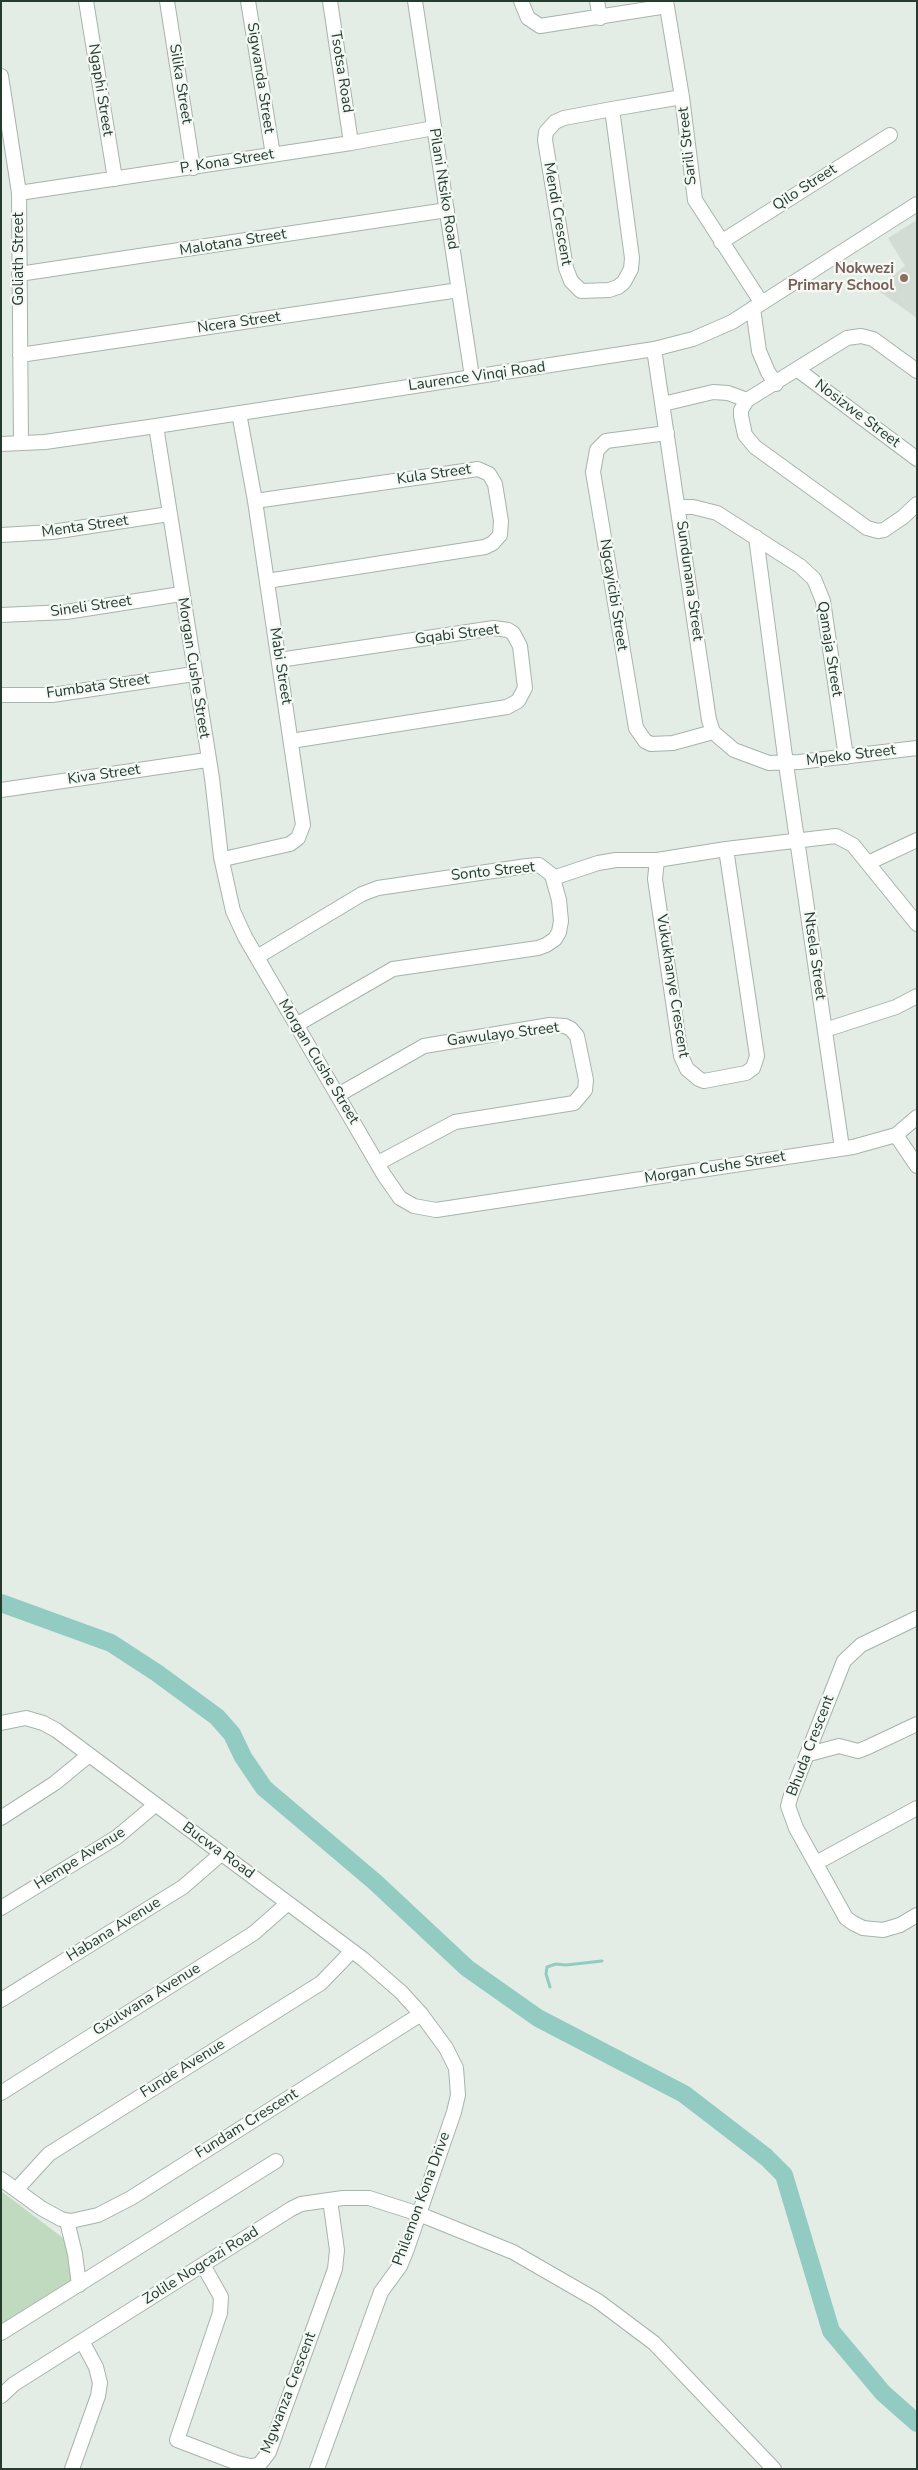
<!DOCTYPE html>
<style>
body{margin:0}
#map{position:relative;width:918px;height:2470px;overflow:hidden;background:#e4ece6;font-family:"Nunito Sans",sans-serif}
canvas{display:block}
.frame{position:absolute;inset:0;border:2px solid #253b2e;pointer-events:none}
</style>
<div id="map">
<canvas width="918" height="2470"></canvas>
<div class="frame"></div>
</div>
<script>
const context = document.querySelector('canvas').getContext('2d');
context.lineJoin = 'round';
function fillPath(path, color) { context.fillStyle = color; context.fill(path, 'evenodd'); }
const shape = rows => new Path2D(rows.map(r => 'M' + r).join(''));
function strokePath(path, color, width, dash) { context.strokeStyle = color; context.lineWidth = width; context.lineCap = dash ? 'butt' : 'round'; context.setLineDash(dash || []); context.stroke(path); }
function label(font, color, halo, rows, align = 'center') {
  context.font = font + ' "Nunito Sans",sans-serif'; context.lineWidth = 4.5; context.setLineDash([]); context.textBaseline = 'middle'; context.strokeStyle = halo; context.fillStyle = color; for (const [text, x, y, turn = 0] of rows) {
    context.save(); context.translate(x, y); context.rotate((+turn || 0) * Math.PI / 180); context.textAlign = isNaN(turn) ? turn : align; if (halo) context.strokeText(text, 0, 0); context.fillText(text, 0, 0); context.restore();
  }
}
fillPath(shape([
 [917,220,917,318,876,289,905,266,888,238]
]), '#d2dbd4');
fillPath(shape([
 [1,2191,67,2241,75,2283,1,2329]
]), '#c0dabf');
strokePath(shape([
 [550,1987,546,1974,547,1967,556,1964,566,1965,602,1961]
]), '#92cbc2', 3);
strokePath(shape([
 [1,1603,111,1643,157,1673,217,1717,232,1734,243,1757,264,1788,375,1882,467,1968,538,2018,684,2094,766,2157,784,2175,831,2331,883,2393,917,2423]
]), '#92cbc2', 18);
const minor = shape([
 [86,1,115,179],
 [167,1,193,168],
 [248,1,273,155],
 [330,1,351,143],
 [415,1,472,377],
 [521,1,528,18,540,26,667,6],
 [597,1,600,18],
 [666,1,682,97,695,200,761,302],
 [1,76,19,193,21,443],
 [612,109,632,258,631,269,624,282,618,287,609,290,581,291,571,281,566,268,545,140,546,132,555,122,564,118,612,109,682,97],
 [19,193,351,143,434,128],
 [721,242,890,135],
 [19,274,447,210],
 [753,308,759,351,768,372,776,384],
 [654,349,709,720,713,732,734,750,769,763,799,762,917,748],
 [20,355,459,290],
 [798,370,917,459],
 [917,371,873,339,861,336,847,338,747,400,741,410,741,416,745,435,755,447,867,528,878,531,884,530,903,517,917,504],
 [663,404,713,392,728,393,747,400],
 [156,426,212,778,221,857,233,911,245,937,384,1175,400,1198,414,1206,436,1210,853,1147,896,1135,917,1117],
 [667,433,606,441,597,450,593,472,636,728,645,741,651,744,673,743,713,732],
 [1,444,45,442,156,426,654,349,693,339,732,322,917,204],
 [255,501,478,469,489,474,495,484,501,521,500,535,493,543,485,547,267,581],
 [679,507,693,507,717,513,800,566,814,579,823,601,846,757],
 [1,535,52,532,169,514],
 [756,537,786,764,842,1148],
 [1,615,66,612,181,594],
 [279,660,494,628,508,630,513,633,520,646,525,688,518,701,507,707,291,741],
 [1,695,52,695,194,674],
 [1,790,207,760],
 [726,849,757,1056,753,1068,746,1073,704,1081,699,1079,687,1069,681,1056,655,879,657,860,726,849,836,836,853,845,917,924],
 [221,857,228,858,290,844,298,838,303,825,255,501,239,413],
 [868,863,917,840],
 [553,878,598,863,616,860,657,860],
 [257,957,362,894,378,888,527,866,539,865,552,875,559,900,561,921,559,932,555,939,546,945,538,948,393,969,296,1025],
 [825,1030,896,1007,917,996],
 [338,1095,424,1046,550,1025,565,1026,571,1029,577,1036,586,1080,585,1090,574,1103,455,1122,378,1163],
 [896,1135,917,1166],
 [917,1618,861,1645,844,1661,791,1795,788,1806,796,1828,846,1918,853,1923,863,1928,883,1930,900,1925,917,1915],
 [1,1723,26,1718,43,1723,56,1730,363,1959,401,1992,421,2014,446,2048,456,2068,458,2095,454,2112,407,2249,400,2266,381,2292,317,2469],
 [809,1754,839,1746,858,1751,866,1748,917,1724],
 [1,1818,55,1783,89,1755],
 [816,1863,917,1808],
 [1,1908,117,1837,155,1805],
 [1,2000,183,1887,221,1854],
 [1,2093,254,1933,288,1903],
 [1,2179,41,2208,61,2219,71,2221,98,2215,131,2198,421,2014],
 [16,2190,49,2154,321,1983,352,1951],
 [67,2221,75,2254,79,2285],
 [203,2265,221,2297,220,2313,177,2440,237,2463,250,2466,259,2465,269,2452,335,2269,337,2250,330,2200],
 [1,2333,276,2161],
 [1,2396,14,2384,82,2341,291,2209,301,2204,343,2198,369,2198,419,2214,513,2252,598,2301,654,2343,774,2469],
 [72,2469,98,2396,100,2383,96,2367,82,2341]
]);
strokePath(minor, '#a7b3ab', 16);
strokePath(minor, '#fff', 14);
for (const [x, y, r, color] of [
 [904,278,5,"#8d6e63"]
]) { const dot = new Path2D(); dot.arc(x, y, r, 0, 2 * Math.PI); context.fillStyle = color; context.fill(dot); strokePath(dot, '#f4f9f5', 2); }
label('15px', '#253b2e', '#f4f9f5', [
 ["Tsotsa Road",341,72,81],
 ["Sigwanda Street",260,78,81],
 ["Silika Street",180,84,81],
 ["Ngaphi Street",100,90,81],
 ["Sarili Street",688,146,-96],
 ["P. Kona Street",227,162,-9],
 ["Qilo Street",805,188,-33],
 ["Pilani Ntsiko Road",443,189,81],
 ["Mendi Crescent",557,214,80],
 ["Malotana Street",233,243,-9],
 ["Goliath Street",19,259,-90],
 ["Ncera Street",239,323,-8],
 ["Laurence Vinqi Road",477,377,-8],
 ["Nosizwe Street",857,414,37],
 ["Kula Street",434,475,-8],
 ["Menta Street",85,527,-8],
 ["Sundunana Street",689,581,82],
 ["Ngcayicibi Street",613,595,81],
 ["Sineli Street",91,607,-8],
 ["Gqabi Street",457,635,-7],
 ["Qamaja Street",829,649,81],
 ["Mabi Street",280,666,81],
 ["Morgan Cushe Street",193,668,81],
 ["Fumbata Street",98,687,-8],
 ["Mpeko Street",851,756,-7],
 ["Kiva Street",104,775,-8],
 ["Sonto Street",493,872,-6],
 ["Ntsela Street",814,956,82],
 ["Vukukhanye Crescent",672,986,81],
 ["Gawulayo Street",503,1035,-7],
 ["Morgan Cushe Street",318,1062,59],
 ["Morgan Cushe Street",715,1168,-9],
 ["Bhuda Crescent",811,1746,-69],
 ["Bucwa Road",218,1851,36],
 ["Hempe Avenue",80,1859,-32],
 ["Habana Avenue",114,1930,-32],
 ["Gxulwana Avenue",147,2000,-32],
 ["Funde Avenue",183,2069,-32],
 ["Fundam Crescent",247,2124,-32],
 ["Philemon Kona Drive",422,2199,-70],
 ["Zolile Nogcazi Road",201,2266,-32],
 ["Mgwanza Crescent",289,2393,-69]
]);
label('bold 15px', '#785e54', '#f4f9f5', [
 ["Nokwezi",894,269],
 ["Primary School",894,286]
], 'right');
</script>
